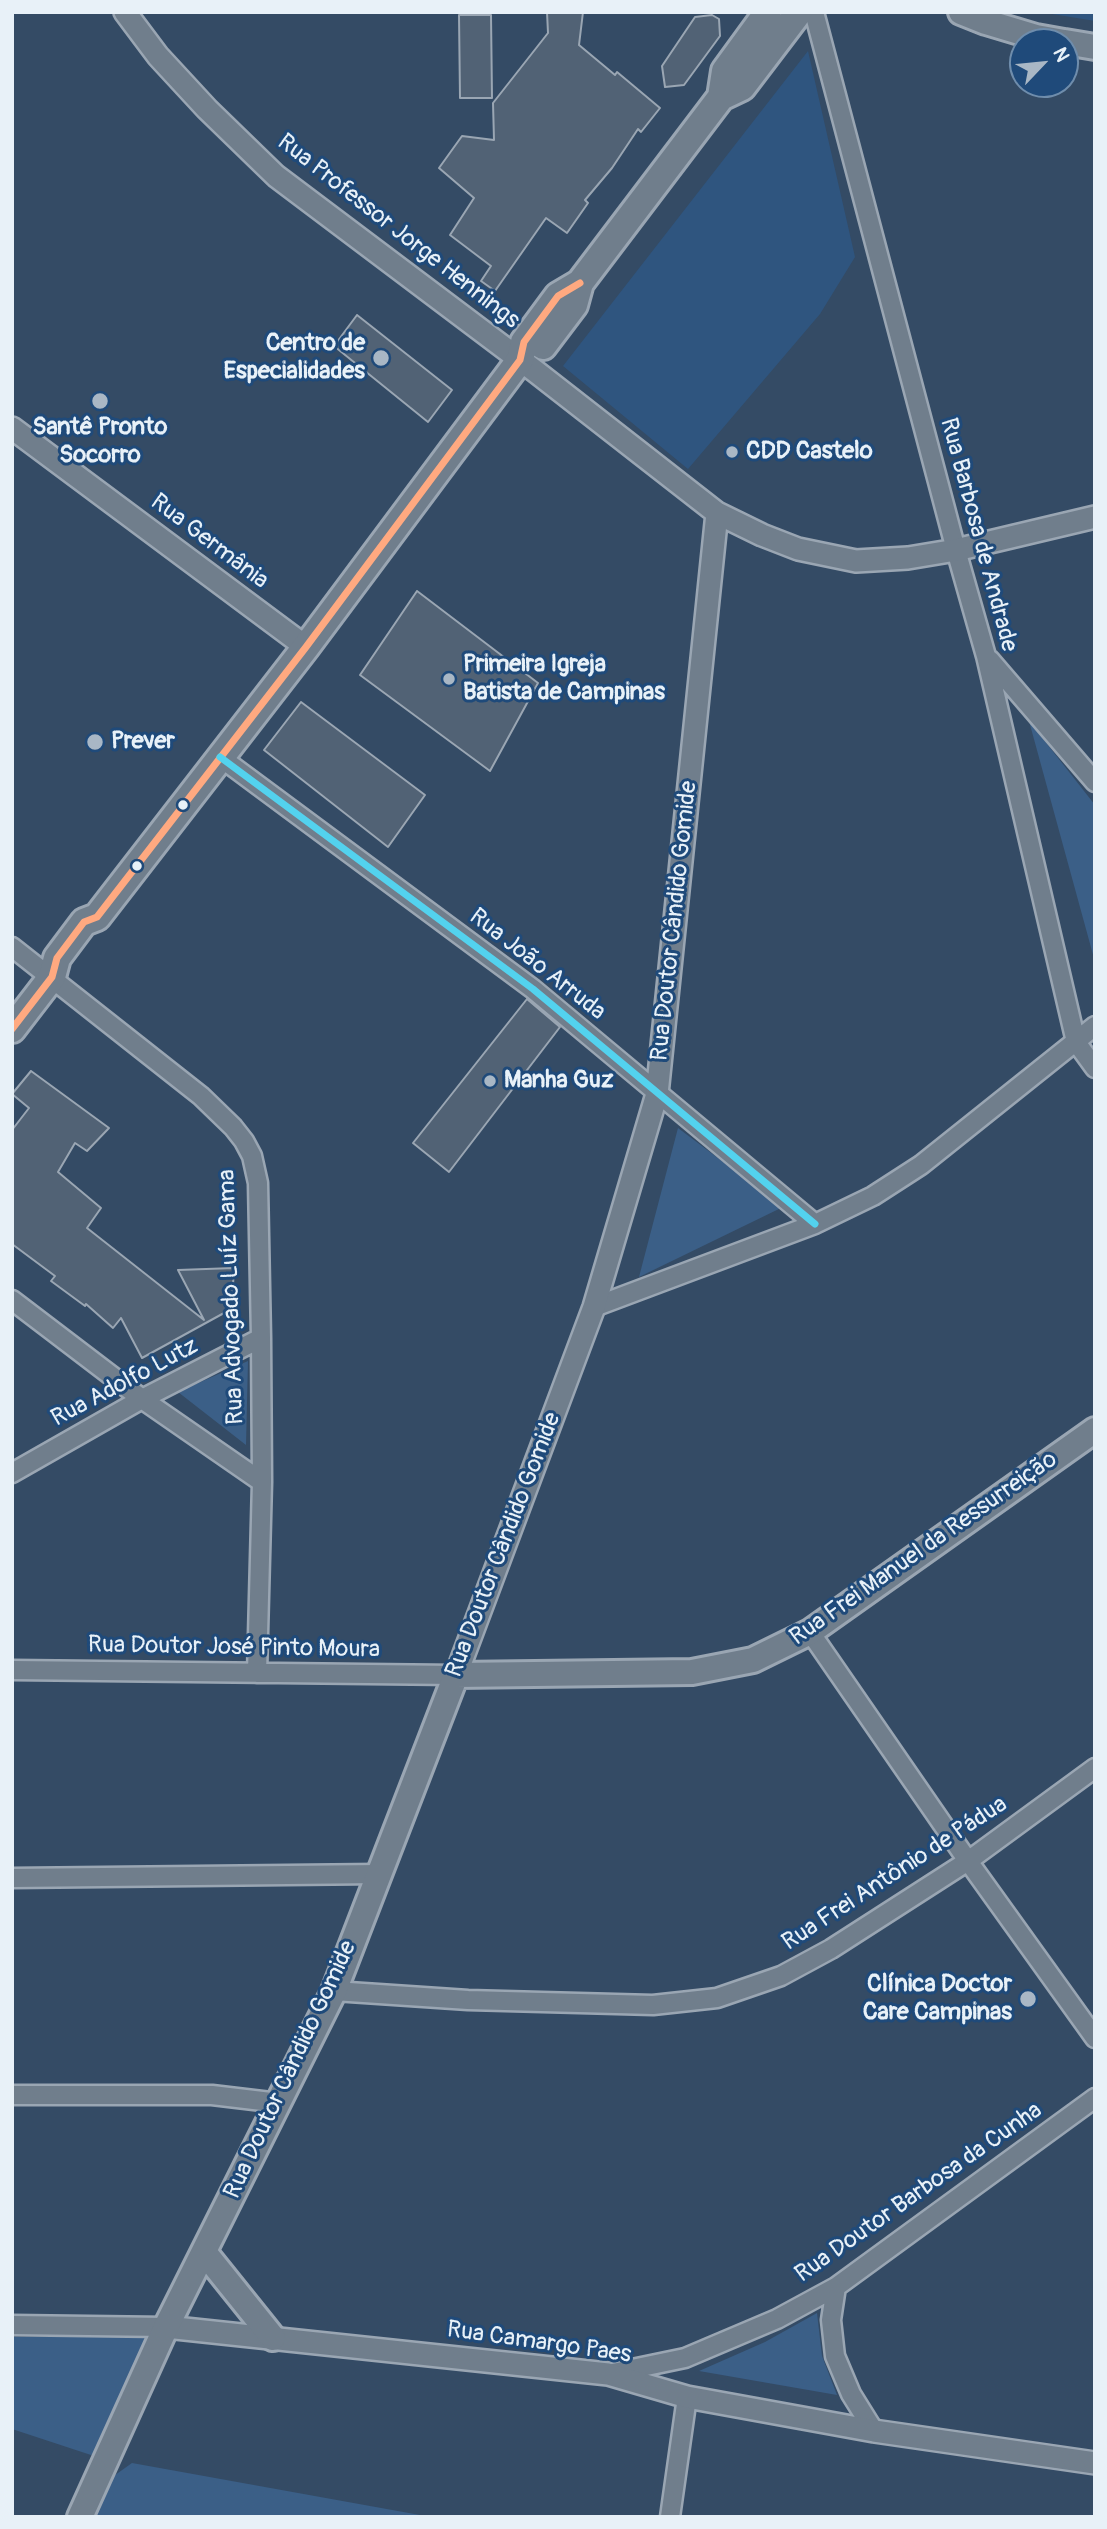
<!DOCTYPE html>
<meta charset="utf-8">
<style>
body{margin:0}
#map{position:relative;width:1107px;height:2529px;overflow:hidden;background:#344b65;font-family:Pangolin,sans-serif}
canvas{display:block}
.frame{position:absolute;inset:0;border:14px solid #e8f1f8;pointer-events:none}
.north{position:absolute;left:1009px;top:28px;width:70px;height:70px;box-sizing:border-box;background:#1f4a7a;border:2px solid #6f8dac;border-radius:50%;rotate:64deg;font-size:19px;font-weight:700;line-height:28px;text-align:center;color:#e8f1f8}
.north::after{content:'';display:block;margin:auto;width:24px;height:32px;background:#a9b7c5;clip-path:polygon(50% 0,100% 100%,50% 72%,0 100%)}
</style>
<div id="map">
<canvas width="1107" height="2529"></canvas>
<div class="frame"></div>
<div class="north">N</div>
</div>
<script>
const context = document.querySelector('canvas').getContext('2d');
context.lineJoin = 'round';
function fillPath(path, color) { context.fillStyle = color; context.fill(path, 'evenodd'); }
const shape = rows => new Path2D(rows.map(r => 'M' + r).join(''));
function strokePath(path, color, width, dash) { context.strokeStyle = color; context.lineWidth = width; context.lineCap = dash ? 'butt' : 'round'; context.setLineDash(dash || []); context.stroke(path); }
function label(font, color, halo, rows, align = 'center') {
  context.font = font + ' Pangolin,sans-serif'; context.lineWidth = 6; context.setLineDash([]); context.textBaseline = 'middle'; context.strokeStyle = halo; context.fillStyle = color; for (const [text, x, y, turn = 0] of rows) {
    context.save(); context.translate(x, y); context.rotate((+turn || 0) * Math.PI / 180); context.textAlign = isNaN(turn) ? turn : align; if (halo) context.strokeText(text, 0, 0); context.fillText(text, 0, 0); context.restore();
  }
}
fillPath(shape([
 [1040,12,1095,12,1095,21],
 [808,51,855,257,820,314,688,469,563,366]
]), '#2f557f');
fillPath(shape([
 [1029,721,1095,805,1095,962],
 [678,1128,783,1207,639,1277],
 [248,1361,246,1445,178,1392],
 [817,2313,822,2356,837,2395,699,2371,765,2342],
 [158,2336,94,2456,12,2429,12,2337],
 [132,2463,431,2517,81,2517,94,2490]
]), '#3b5f87');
const building = shape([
 [547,12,583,12,579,45,615,75,617,72,660,108,641,132,638,129,612,168,585,200,588,203,567,233,546,218,495,291,481,281,491,266,450,235,474,198,439,168,462,136,494,140,493,103,548,33,547,12],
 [459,15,491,15,492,98,460,98,459,15],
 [712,15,719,19,720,36,684,85,665,87,662,66,695,17,712,15],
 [357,315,452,390,428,422,334,346,357,315],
 [417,591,538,683,490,771,360,675,417,591],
 [301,702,425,795,388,847,264,750,301,702],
 [527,999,560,1027,449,1172,413,1143,527,999],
 [31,1071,109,1128,87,1151,75,1143,58,1172,101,1208,87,1228,204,1320,178,1270,234,1268,232,1303,224,1313,142,1358,121,1318,113,1328,86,1304,85,1306,51,1281,55,1276,12,1244,12,1130,29,1108,12,1094,31,1071]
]);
fillPath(building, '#516275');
strokePath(building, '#9aa6b3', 2);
const minor = shape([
 [814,12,956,550,986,656,1076,1042,1095,1068],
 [990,660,1095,782],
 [220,757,533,989,815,1224],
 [12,947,201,1096,233,1127,244,1141,252,1156,258,1183,261,1338,262,1482,257,1673],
 [12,1300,142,1399,262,1482],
 [594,1307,815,1224,873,1196,921,1165,1095,1026],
 [12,1473,142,1399,261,1338],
 [810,1632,968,1861,1095,2038],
 [12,1670,456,1675],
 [12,1878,379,1874],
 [334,1991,468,2000,653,2005,717,1998,781,1976,831,1949,968,1861,1095,1768],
 [12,2095,212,2095,279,2103],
 [836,2287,831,2320,835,2356,851,2394,874,2431],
 [12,2325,166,2327],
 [608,2374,685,2358,777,2319,836,2287,1095,2098],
 [670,2517,687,2397]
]);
const tertiary = shape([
 [125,12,158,56,207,109,276,176,535,371,717,513,762,535,798,549,856,561,908,558,956,550,1095,517],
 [12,428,306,647],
 [456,1675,594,1307,657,1094,717,513],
 [166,2327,608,2374,687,2397,874,2431,1095,2463]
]);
const secondary = shape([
 [961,12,986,22,1036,37,1064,42],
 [1065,42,1095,47],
 [204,2252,273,2338],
 [80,2517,166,2327,334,1991,456,1675,692,1672,753,1660,810,1632,1095,1430]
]);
const primary = shape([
 [721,97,725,71,768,12],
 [543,346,574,305,580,283,721,97,742,87,799,12],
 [12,1029,52,977,57,958,84,922,97,917,306,647,520,360,524,342,558,296,580,283]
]);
strokePath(minor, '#9aa6b3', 23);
strokePath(tertiary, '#9aa6b3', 26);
strokePath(secondary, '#9aa6b3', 30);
strokePath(primary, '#9aa6b3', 32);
strokePath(minor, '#707e8c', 18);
strokePath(tertiary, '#707e8c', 21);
strokePath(secondary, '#707e8c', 24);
strokePath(primary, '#707e8c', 26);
strokePath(shape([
 [12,1029,52,977,57,958,84,922,97,917,306,647,520,360,524,342,558,296,580,283]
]), '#ffa980', 7);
strokePath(shape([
 [220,757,533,989,815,1224]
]), '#53d2ee', 7);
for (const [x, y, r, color] of [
 [381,358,9,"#a9b7c5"],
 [100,401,9,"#a9b7c5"],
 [732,452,7,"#a9b7c5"],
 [449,679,7,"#a9b7c5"],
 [95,742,9,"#a9b7c5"],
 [183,805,6,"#e8f1f8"],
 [137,866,6,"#e8f1f8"],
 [490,1081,7,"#a9b7c5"],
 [1028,1999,9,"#a9b7c5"]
]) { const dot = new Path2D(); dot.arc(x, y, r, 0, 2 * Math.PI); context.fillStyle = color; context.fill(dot); strokePath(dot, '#1f4a7a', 2.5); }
label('24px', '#e8f1f8', '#1f4a7a', [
 ["Rua Professor Jorge Hennings",398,232,38],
 ["Rua Barbosa de Andrade",978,535,75],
 ["Rua Germânia",209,542,37],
 ["Rua Doutor Cândido Gomide",675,921,-84],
 ["Rua João Arruda",537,965,38],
 ["Rua Advogado Luíz Gama",232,1297,-92],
 ["Rua Adolfo Lutz",125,1383,-28],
 ["Rua Doutor Cândido Gomide",504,1545,-69],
 ["Rua Frei Manuel da Ressurreição",924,1549,-35],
 ["Rua Doutor José Pinto Moura",234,1648,1],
 ["Rua Frei Antônio de Pádua",895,1874,-33],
 ["Rua Doutor Cândido Gomide",291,2070,-65],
 ["Rua Doutor Barbosa da Cunha",919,2193,-35],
 ["Rua Camargo Paes",539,2343,8]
]);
label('bold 24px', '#e8f1f8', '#1f4a7a', [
 ["Centro de",365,344,"right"],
 ["Especialidades",365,372,"right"],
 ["Santê Pronto",100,428,"center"],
 ["Socorro",100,456,"center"],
 ["CDD Castelo",746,452],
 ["Primeira Igreja",463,665],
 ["Batista de Campinas",463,693],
 ["Prever",111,742],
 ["Manha Guz",504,1081],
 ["Clínica Doctor",1012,1985,"right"],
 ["Care Campinas",1012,2013,"right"]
], 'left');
</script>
